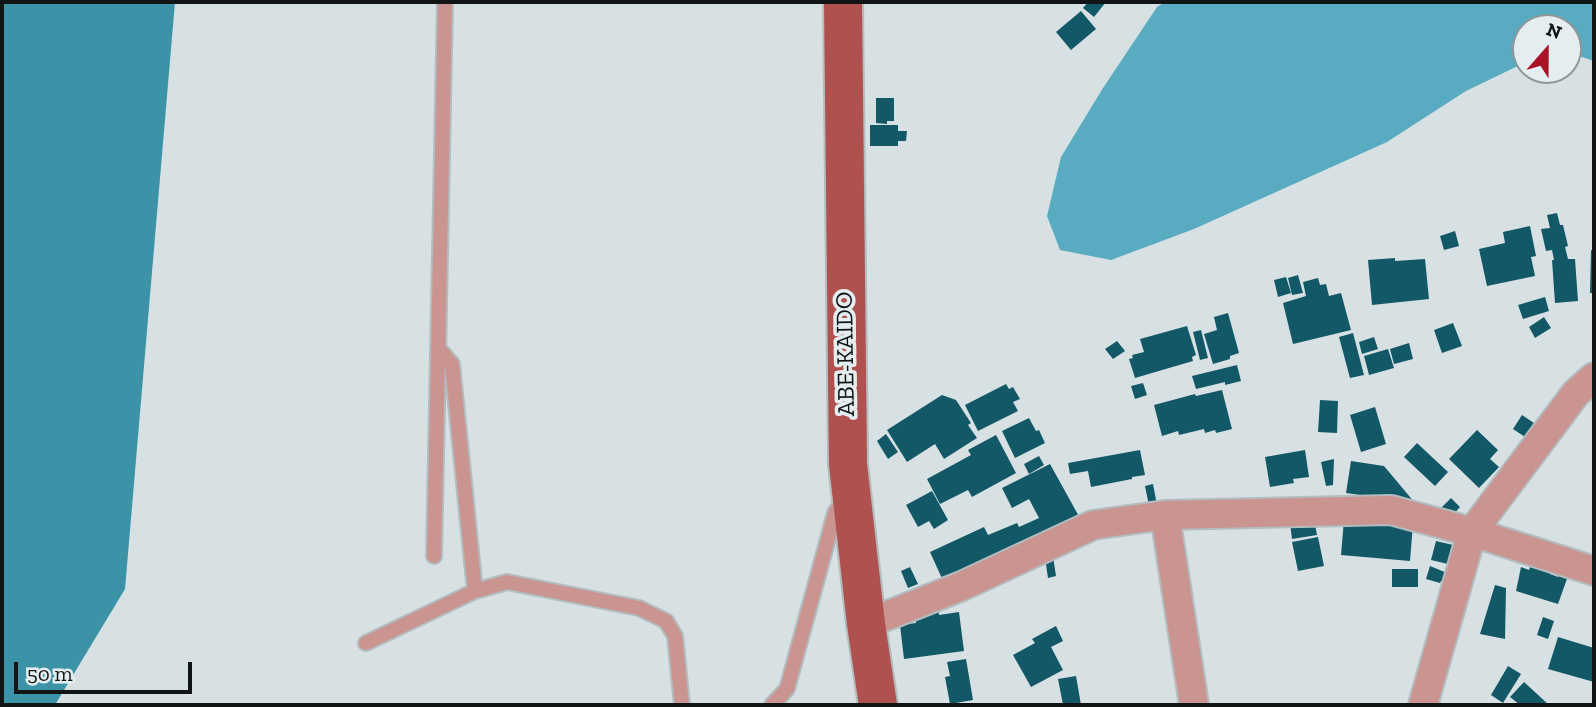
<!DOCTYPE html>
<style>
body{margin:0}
#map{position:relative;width:1596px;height:707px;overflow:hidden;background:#d7e1e4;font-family:"Zilla Slab",serif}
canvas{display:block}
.frame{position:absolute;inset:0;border:4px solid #111516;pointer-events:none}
.north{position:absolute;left:1512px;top:14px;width:70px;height:70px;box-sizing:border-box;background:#e4eef1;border:2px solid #909799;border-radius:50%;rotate:21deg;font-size:19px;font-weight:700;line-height:28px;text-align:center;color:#111516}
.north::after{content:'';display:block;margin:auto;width:24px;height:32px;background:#a91325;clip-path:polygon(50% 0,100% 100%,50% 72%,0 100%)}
.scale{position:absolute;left:14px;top:662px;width:178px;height:32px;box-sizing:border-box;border:4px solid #111516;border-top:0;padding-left:9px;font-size:21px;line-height:24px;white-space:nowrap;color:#111516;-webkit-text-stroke:5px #e4eef1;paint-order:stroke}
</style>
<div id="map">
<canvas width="1596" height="707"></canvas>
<div class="frame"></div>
<div class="north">N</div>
<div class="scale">50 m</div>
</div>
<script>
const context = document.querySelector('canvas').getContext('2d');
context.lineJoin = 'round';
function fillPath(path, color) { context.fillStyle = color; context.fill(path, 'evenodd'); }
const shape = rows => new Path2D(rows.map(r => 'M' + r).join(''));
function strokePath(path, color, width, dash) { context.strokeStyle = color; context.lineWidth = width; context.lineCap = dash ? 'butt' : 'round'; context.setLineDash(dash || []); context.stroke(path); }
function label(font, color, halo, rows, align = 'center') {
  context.font = font + ' "Zilla Slab",serif'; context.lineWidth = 7; context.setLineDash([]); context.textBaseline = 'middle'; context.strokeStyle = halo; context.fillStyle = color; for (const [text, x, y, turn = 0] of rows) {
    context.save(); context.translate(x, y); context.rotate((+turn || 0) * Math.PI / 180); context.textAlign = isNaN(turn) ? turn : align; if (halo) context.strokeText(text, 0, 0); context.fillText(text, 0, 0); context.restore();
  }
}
fillPath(shape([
 [1165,2,1594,2,1594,61,1579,56,1568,57,1568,28,1526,28,1526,62,1466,91,1387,142,1194,229,1111,260,1060,250,1047,216,1061,157,1103,88,1157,7]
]), '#58abc0');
fillPath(shape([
 [2,2,175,2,125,589,55,705,2,705]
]), '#3c92a6');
fillPath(shape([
 [1088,2,1106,2,1094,17,1083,8],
 [1081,11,1096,29,1071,50,1056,32],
 [876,98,894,98,894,121,887,121,887,124,876,123],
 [870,125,898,125,898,131,907,131,906,141,898,141,898,146,870,146],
 [1557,213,1560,225,1563,225,1568,246,1565,247,1568,259,1575,259,1578,301,1555,303,1552,260,1554,260,1552,250,1546,251,1541,229,1550,228,1547,215],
 [1530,226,1536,256,1531,257,1535,276,1487,286,1479,249,1505,243,1503,232],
 [1455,231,1459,246,1444,250,1440,236],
 [1591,250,1594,250,1594,293,1590,293],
 [1395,258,1395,261,1425,259,1429,299,1372,305,1368,260],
 [1298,275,1303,293,1292,295,1288,278],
 [1286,277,1291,293,1278,297,1274,280],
 [1318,278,1320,285,1326,284,1329,296,1341,293,1351,330,1293,344,1283,303,1306,296,1303,282],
 [1545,297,1549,311,1523,319,1518,305],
 [1228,313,1239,353,1230,356,1230,359,1213,364,1204,334,1217,330,1214,317],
 [1544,317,1551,328,1535,338,1529,327],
 [1453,323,1462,346,1442,353,1434,330],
 [1187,326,1196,355,1192,357,1193,361,1135,378,1129,359,1133,358,1132,355,1144,352,1140,339],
 [1201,330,1208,358,1200,360,1193,332],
 [1353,333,1364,375,1350,378,1339,337],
 [1374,337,1378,349,1362,354,1359,342],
 [1117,341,1125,351,1113,359,1105,349],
 [1409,343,1413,359,1394,364,1390,349],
 [1388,349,1394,368,1369,375,1364,356],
 [1237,365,1241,381,1225,385,1225,382,1196,389,1192,376],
 [1143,383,1147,395,1135,399,1131,386],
 [1006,384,1009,389,1013,387,1020,399,1013,402,1018,411,978,431,965,405],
 [1222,390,1232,429,1216,433,1215,430,1205,433,1204,429,1179,435,1178,431,1162,436,1154,405,1195,394,1196,396],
 [942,395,956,400,971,423,968,425,977,438,944,459,935,444,907,462,887,430],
 [1320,400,1338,401,1337,433,1318,432],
 [1375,407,1386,444,1361,452,1350,415],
 [1522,415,1534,423,1525,437,1513,429],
 [1029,418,1036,431,1039,430,1045,443,1015,458,1002,431],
 [1477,430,1498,450,1490,459,1499,467,1479,488,1449,459],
 [886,434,898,452,888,459,877,441],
 [996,435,1016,473,972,497,968,490,940,504,927,479,971,455,968,450],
 [1417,443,1448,472,1435,486,1404,457],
 [1140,450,1145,475,1132,477,1132,479,1091,487,1088,471,1070,474,1068,463],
 [1305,450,1309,477,1293,479,1294,483,1270,487,1265,457],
 [1039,456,1044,465,1029,474,1024,464],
 [1334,459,1333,485,1326,486,1321,462],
 [1351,461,1384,466,1415,503,1346,493],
 [1050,464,1081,520,944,583,930,552,984,527,988,535,1017,523,1019,527,1039,518,1029,499,1012,508,1002,488],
 [1153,484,1157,505,1149,506,1145,486],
 [932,491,948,520,934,529,929,521,918,527,906,505],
 [1451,498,1460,507,1451,517,1441,508],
 [1314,519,1317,535,1292,539,1290,523],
 [1344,519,1413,524,1410,561,1341,555],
 [1318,537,1324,566,1298,571,1292,542],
 [1436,541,1453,545,1448,564,1431,560],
 [1053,556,1056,576,1048,578,1045,558],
 [1531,563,1551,570,1550,574,1558,577,1559,573,1568,576,1558,604,1516,591,1521,567,1529,570],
 [1430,566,1447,573,1444,582,1441,581,1440,583,1426,579],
 [910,567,918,584,908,588,901,571],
 [1392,569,1418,569,1418,587,1392,587],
 [1495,585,1506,588,1505,639,1480,634],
 [938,606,939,615,959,612,964,651,904,659,900,625,916,623,915,612],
 [1543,617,1554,621,1548,639,1537,635],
 [1056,626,1063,641,1051,647,1063,670,1031,687,1013,655,1035,643,1032,639],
 [1558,637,1594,648,1594,682,1548,669],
 [966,659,973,700,950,704,945,677,950,676,947,662],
 [1508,666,1521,674,1503,703,1491,695],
 [1076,676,1081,705,1063,705,1058,679],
 [1524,682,1549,705,1520,705,1510,697]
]), '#135867');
const service = shape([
 [438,348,452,364,475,591],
 [434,556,445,2],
 [366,643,475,591,507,582,639,608,666,621,675,636,682,705],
 [772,705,787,689,835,513,845,498]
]);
const minor = shape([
 [1165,515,1194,705],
 [866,624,962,586,1093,525,1165,515,1391,510,1472,532,1594,571],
 [1423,705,1472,532,1576,393,1594,377]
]);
const primary = shape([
 [843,2,848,464,866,624,878,705]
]);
strokePath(service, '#b3bcbf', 18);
strokePath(minor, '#b3bcbf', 32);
strokePath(primary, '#b3bcbf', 42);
strokePath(service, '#ca9490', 14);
strokePath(minor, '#ca9490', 28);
strokePath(primary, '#af514e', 38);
label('24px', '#111516', '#e4eef1', [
 ["ABE-KAIDO",846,354,-91]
]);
</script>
